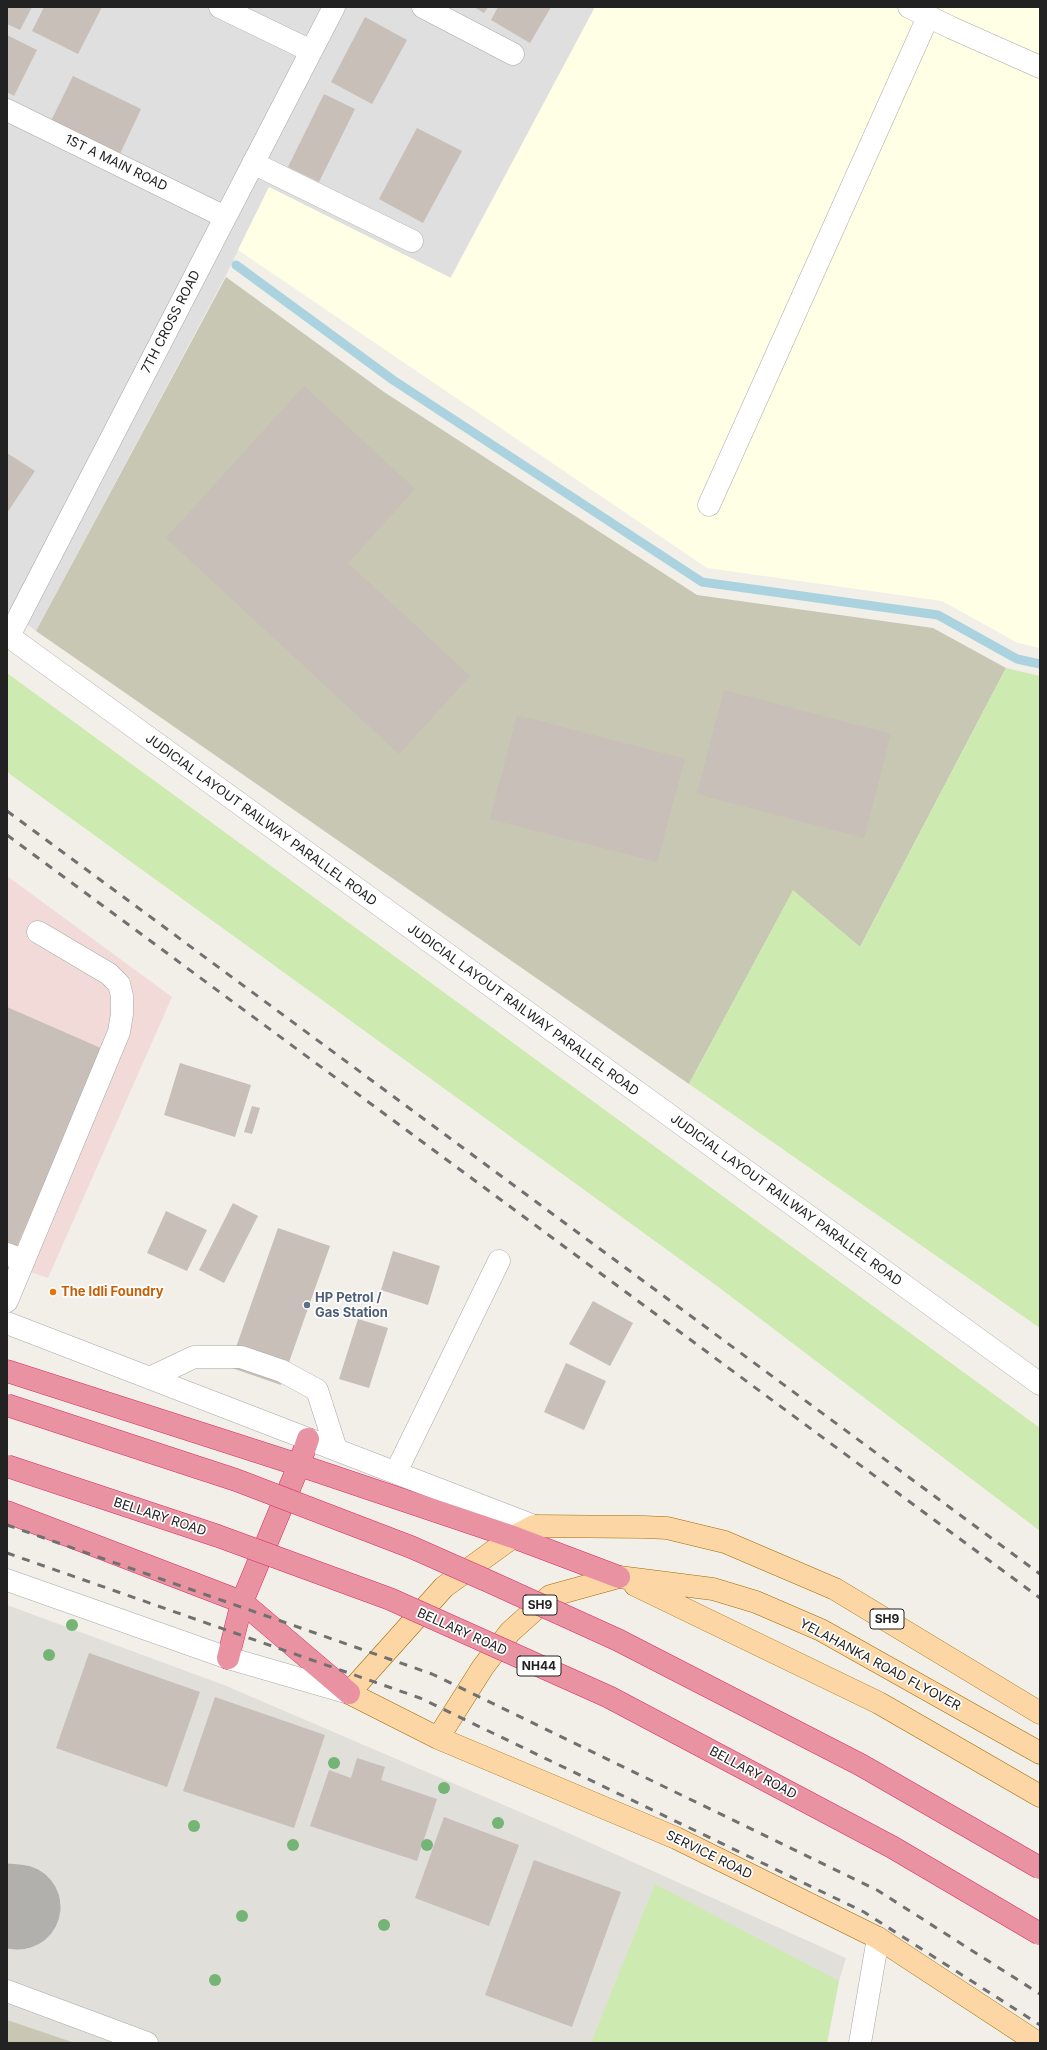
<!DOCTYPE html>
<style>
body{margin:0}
#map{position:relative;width:1047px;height:2050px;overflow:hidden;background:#f2efe9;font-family:Inter,sans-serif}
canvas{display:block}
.frame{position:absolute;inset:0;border:8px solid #222;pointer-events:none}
</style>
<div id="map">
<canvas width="1047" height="2050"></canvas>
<div class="frame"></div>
</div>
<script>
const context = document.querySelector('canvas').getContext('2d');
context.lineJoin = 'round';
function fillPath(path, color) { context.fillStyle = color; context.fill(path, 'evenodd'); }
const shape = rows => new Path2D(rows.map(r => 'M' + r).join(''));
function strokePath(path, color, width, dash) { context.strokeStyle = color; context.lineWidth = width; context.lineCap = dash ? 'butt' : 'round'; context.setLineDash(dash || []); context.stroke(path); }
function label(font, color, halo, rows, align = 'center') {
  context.font = font + ' Inter,sans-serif'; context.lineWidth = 3.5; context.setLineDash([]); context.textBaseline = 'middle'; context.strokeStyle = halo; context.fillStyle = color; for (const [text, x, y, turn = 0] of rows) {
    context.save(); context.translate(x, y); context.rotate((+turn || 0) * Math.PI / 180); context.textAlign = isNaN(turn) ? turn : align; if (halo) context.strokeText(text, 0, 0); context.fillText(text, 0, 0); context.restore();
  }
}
fillPath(shape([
 [7,7,595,7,450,278,269,187,225,277,36,631,7,609]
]), '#e0dfdf');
fillPath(shape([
 [7,876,172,997,48,1278,7,1264]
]), '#f2dad9');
fillPath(shape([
 [595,7,1040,7,1040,648,1018,643,942,601,707,568,238,250,269,187,451,278]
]), '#ffffe5');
fillPath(shape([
 [7,1605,224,1685,555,1827,846,1958,839,1981,827,2043,7,2043]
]), '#e1dfda');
fillPath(shape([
 [226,277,384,392,697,595,933,628,1006,668,860,947,793,891,689,1084,36,631],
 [7,2020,72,2042,72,2043,7,2043]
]), '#c7c7b4');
fillPath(shape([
 [1006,668,1040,676,1040,1328,689,1084,793,890,860,947],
 [7,673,1040,1428,1040,1531,717,1286,7,772],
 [655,1884,839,1981,827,2043,591,2043]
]), '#cdebb0');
strokePath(shape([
 [236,265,393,380,702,582,938,615,1017,659,1040,664]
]), '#aad3df', 9);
strokePath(shape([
 [7,1906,18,1907]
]), '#b1b0ac', 85);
fillPath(shape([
 [7,7,32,7,20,30,7,24],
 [44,7,102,7,78,54,32,31],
 [474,7,488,7,484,13],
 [498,7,551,7,530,43,491,20],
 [365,17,407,40,372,104,331,82],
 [7,35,37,50,14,96,7,92],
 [73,76,141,109,119,156,50,123],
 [324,94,355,109,319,182,288,167],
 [417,128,462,151,423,223,379,199],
 [304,386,415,489,348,563,470,676,399,754,166,538],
 [7,453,35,471,7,513],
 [724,690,891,734,864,838,697,794],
 [517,715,685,759,657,862,490,819],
 [7,1007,103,1049,17,1246,7,1242],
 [180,1063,251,1085,235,1137,164,1115],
 [252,1106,260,1108,252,1134,244,1132],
 [233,1203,258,1216,224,1283,199,1270],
 [166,1211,207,1230,187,1271,147,1253],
 [278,1228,330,1246,281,1385,229,1367],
 [393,1251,440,1266,428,1305,381,1290],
 [593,1301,633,1323,610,1366,569,1344],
 [358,1319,388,1328,369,1388,339,1379],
 [566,1363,606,1381,584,1430,544,1412],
 [89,1653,200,1692,167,1787,56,1748],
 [215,1697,325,1735,294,1828,183,1791],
 [357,1758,385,1767,381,1780,437,1799,417,1861,310,1826,329,1770,351,1778],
 [444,1817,519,1845,489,1926,415,1898],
 [534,1860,621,1892,572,2027,485,1995]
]), '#c7bfb8');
const minor = shape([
 [220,7,311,51],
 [423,7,513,54],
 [909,7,952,28,1040,67],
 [7,110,225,217],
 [253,163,412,241],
 [709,505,928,17],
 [7,635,1040,1384],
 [9,636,334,7],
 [7,1254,24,1261],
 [7,1301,119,1032,122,1014,122,996,119,984,109,974,38,932],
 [7,1323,534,1526],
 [150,1378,194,1357,241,1357,282,1371,317,1390,336,1449],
 [396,1472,499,1261],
 [7,1580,228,1658,349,1693],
 [7,1991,147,2043],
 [860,2043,878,1938]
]);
const major = shape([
 [635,1585,879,1703,1040,1796],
 [438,1738,483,1667,510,1632,550,1596,619,1577,713,1589,756,1602,821,1630,1040,1753],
 [1038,2043,878,1938,676,1838,438,1738,349,1693,444,1587,513,1537,534,1526,644,1527,667,1528,725,1542,835,1589,1040,1713]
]);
const highway = shape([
 [7,1371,299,1465,513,1537,619,1577],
 [7,1512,242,1602,349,1693],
 [228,1658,242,1602,299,1465,308,1439]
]);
strokePath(minor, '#a9a9a9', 23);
strokePath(major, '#a06b00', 23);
strokePath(highway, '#dc2a67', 23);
strokePath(minor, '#fff', 22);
strokePath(major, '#fcd6a4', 22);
strokePath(highway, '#e892a2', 22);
strokePath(shape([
 [7,811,1040,1574],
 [7,835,1040,1598],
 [7,1525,432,1674,877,1890,1040,1994],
 [7,1553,420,1698,864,1912,1040,2025]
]), '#707070', 3, [8, 8]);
const highwayBridge = shape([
 [7,1405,236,1480,411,1547,488,1581,618,1640,861,1765,1040,1868],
 [7,1466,218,1536,390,1599,609,1697,892,1847,1040,1934]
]);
strokePath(highwayBridge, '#dc2a67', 23, []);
strokePath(highwayBridge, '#e892a2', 22);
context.fillStyle = '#74b475';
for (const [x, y] of [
 [72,1625],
 [49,1655],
 [334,1763],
 [444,1788],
 [498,1823],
 [194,1826],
 [293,1845],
 [427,1845],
 [242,1916],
 [384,1925],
 [215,1980]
]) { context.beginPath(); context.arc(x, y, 6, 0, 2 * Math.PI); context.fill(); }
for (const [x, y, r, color] of [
 [53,1292,4,"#e8710a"],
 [307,1305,4,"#5c6f8a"]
]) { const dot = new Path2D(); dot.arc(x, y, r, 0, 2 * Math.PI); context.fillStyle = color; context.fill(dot); strokePath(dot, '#fff', 1.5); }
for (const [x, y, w] of [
 [540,1605,34],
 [887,1619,34],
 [539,1666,44]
]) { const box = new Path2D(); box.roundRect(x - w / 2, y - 10, w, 20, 3); context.fillStyle = '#fff'; context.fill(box); strokePath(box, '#222', 1); }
label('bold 12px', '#222', null, [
 ["SH9",540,1605],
 ["SH9",887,1619],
 ["NH44",539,1666]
]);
label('13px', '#222', '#fff', [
 ["1ST A MAIN ROAD",116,163,26],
 ["7TH CROSS ROAD",171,322,-63],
 ["JUDICIAL LAYOUT RAILWAY PARALLEL ROAD",261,820,36],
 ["JUDICIAL LAYOUT RAILWAY PARALLEL ROAD",523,1010,36],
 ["JUDICIAL LAYOUT RAILWAY PARALLEL ROAD",786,1200,36],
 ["BELLARY ROAD",160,1517,18],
 ["BELLARY ROAD",462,1632,24],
 ["YELAHANKA ROAD FLYOVER",880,1665,28],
 ["BELLARY ROAD",753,1773,28],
 ["SERVICE ROAD",709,1855,26]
]);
label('bold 13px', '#c56008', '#fff', [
 ["The Idli Foundry",61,1292]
], 'left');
label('bold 13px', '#4e5e75', '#fff', [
 ["HP Petrol /",315,1298],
 ["Gas Station",315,1313]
], 'left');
</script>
